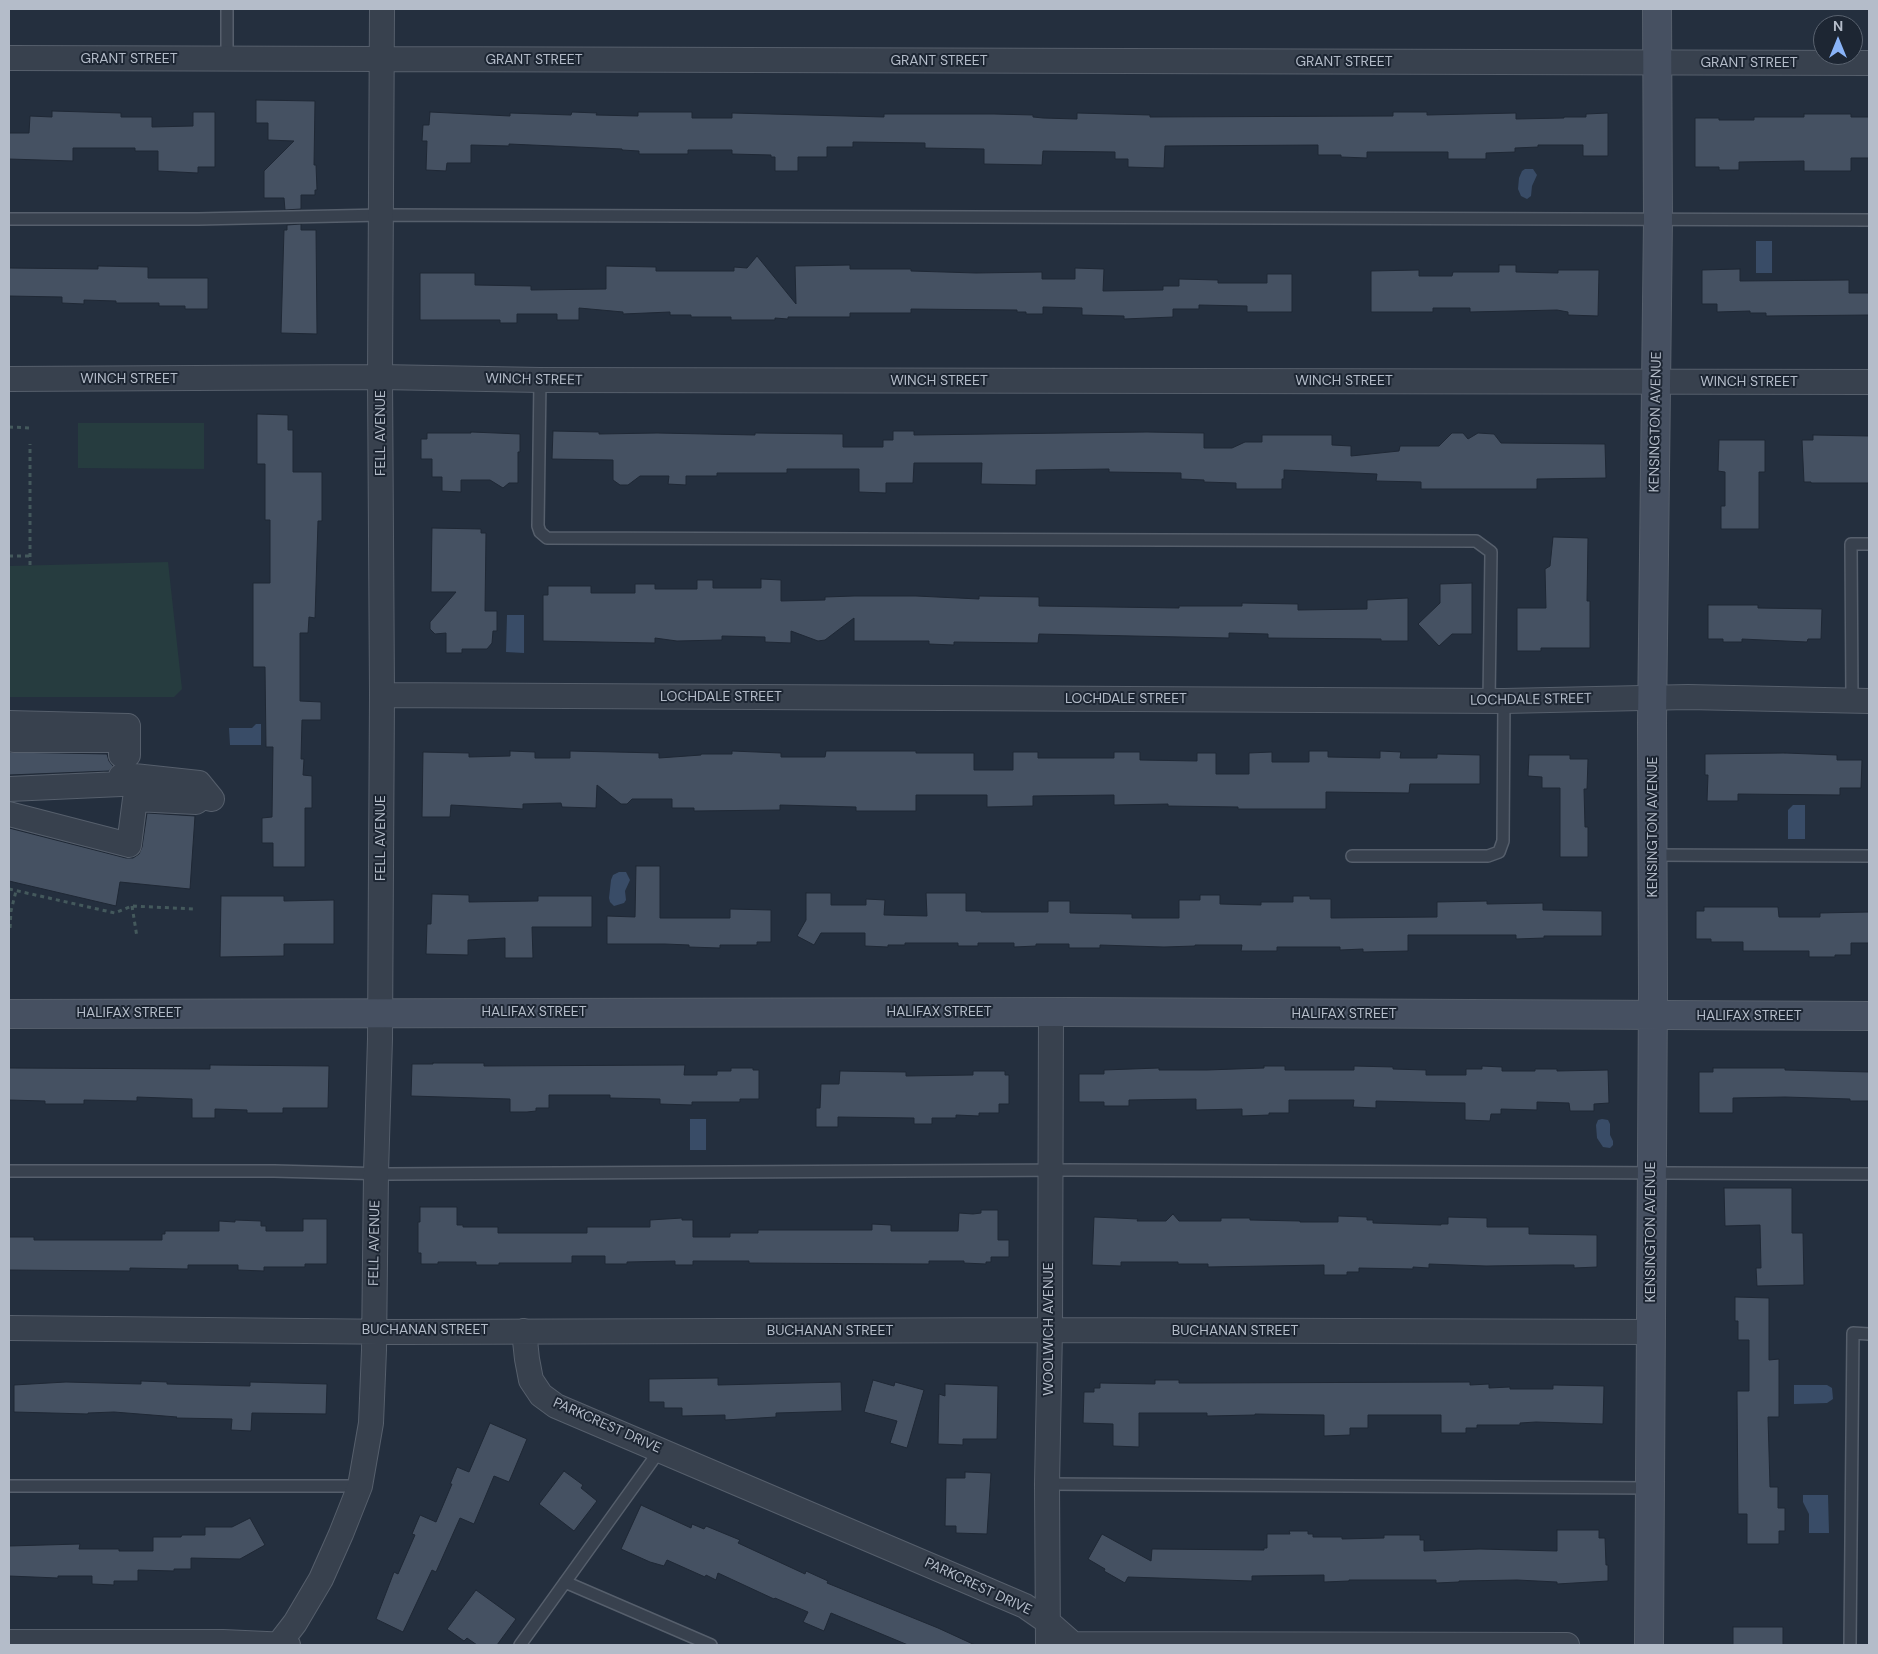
<!DOCTYPE html>
<style>
body{margin:0}
#map{position:relative;width:1878px;height:1654px;overflow:hidden;background:#242f3e;font-family:"DM Sans",sans-serif}
canvas{display:block}
.frame{position:absolute;inset:0;border:10px solid #b4bcc9;pointer-events:none}
.north{position:absolute;left:1813px;top:15px;width:50px;height:50px;box-sizing:border-box;background:#1d2633;border:1px solid #59626f;border-radius:50%;rotate:0deg;font-size:14px;font-weight:700;line-height:20px;text-align:center;color:#b4bcc9}
.north::after{content:'';display:block;margin:auto;width:18px;height:22px;background:#8ab4f8;clip-path:polygon(50% 0,100% 100%,50% 72%,0 100%)}
</style>
<div id="map">
<canvas width="1878" height="1654"></canvas>
<div class="frame"></div>
<div class="north">N</div>
</div>
<script>
const context = document.querySelector('canvas').getContext('2d');
context.lineJoin = 'round';
function fillPath(path, color) { context.fillStyle = color; context.fill(path, 'evenodd'); }
const shape = rows => new Path2D(rows.map(r => 'M' + r).join(''));
function strokePath(path, color, width, dash) { context.strokeStyle = color; context.lineWidth = width; context.lineCap = dash ? 'butt' : 'round'; context.setLineDash(dash || []); context.stroke(path); }
function label(font, color, halo, rows, align = 'center') {
  context.font = font + ' "DM Sans",sans-serif'; context.lineWidth = 4; context.setLineDash([]); context.textBaseline = 'middle'; context.strokeStyle = halo; context.fillStyle = color; for (const [text, x, y, turn = 0] of rows) {
    context.save(); context.translate(x, y); context.rotate((+turn || 0) * Math.PI / 180); context.textAlign = isNaN(turn) ? turn : align; if (halo) context.strokeText(text, 0, 0); context.fillText(text, 0, 0); context.restore();
  }
}
fillPath(shape([
 [78,423,204,423,204,469,78,468],
 [168,562,182,689,174,697,9,697,9,566]
]), '#263c3f');
fillPath(shape([
 [1525,169,1533,169,1537,175,1532,186,1531,196,1527,199,1521,196,1518,189,1519,178,1522,171],
 [1756,241,1772,241,1772,273,1756,273],
 [507,615,524,615,524,653,506,652],
 [256,724,261,724,261,745,230,745,229,728,252,728],
 [1793,805,1805,805,1805,839,1788,839,1788,810],
 [619,872,626,872,630,880,625,891,626,900,624,903,614,906,610,902,609,898,611,880,613,875],
 [690,1119,706,1119,706,1150,690,1150],
 [1602,1119,1608,1120,1610,1124,1610,1135,1613,1141,1613,1145,1610,1148,1603,1147,1597,1138,1596,1125,1598,1120],
 [1794,1385,1827,1385,1832,1388,1833,1399,1827,1403,1794,1404],
 [1803,1495,1828,1495,1829,1533,1809,1533,1809,1514,1803,1502]
]), '#394c67');
const building = shape([
 [256,100,315,101,314,165,316,165,317,190,315,190,315,195,301,195,301,209,285,210,284,198,264,198,264,171,294,141,268,140,268,123,256,123,256,100],
 [52,111,121,113,121,117,152,117,152,127,193,126,193,112,215,112,215,167,198,167,198,173,158,171,158,151,135,151,135,148,73,148,73,161,9,159,9,133,29,133,30,116,52,117,52,111],
 [430,112,510,116,510,113,571,115,572,112,597,113,596,115,638,116,638,112,692,112,692,118,732,118,732,113,884,117,884,114,994,114,1033,115,1033,117,1043,118,1077,119,1077,113,1150,115,1150,117,1393,116,1393,112,1427,112,1427,115,1516,113,1516,119,1564,118,1564,117,1586,117,1586,114,1608,113,1608,156,1583,156,1583,145,1538,145,1538,147,1515,148,1515,152,1486,153,1486,159,1448,159,1448,152,1367,152,1367,158,1341,157,1341,155,1318,155,1318,145,1165,146,1164,168,1128,167,1128,159,1115,159,1115,152,1043,151,1042,165,984,164,984,149,925,148,925,143,853,142,853,147,827,147,827,157,798,157,798,171,775,171,775,157,771,157,771,155,732,154,732,150,688,150,688,154,639,154,639,151,622,150,622,149,509,144,509,146,471,145,471,163,447,163,446,171,426,170,427,141,422,141,423,125,429,125,430,112],
 [1804,114,1851,114,1851,117,1869,117,1869,158,1851,158,1851,171,1804,171,1804,161,1739,162,1739,170,1719,170,1719,167,1695,167,1695,118,1719,118,1719,120,1754,120,1754,117,1804,117,1804,114],
 [301,224,301,230,316,230,317,334,281,333,284,230,287,230,287,225,301,224],
 [757,256,796,304,795,266,850,265,850,269,911,269,911,271,976,273,1042,272,1042,279,1075,279,1075,268,1104,269,1103,291,1163,290,1163,286,1179,286,1179,279,1218,280,1218,283,1267,283,1267,274,1292,274,1292,312,1247,312,1247,306,1199,305,1199,309,1173,309,1173,317,1124,319,1124,316,1082,315,1082,308,1043,307,1043,314,1026,314,1026,312,1017,312,1017,310,911,309,911,313,850,313,850,317,788,317,788,319,775,318,775,320,731,320,731,317,691,317,691,315,670,315,670,312,623,314,623,312,579,308,579,320,557,320,557,314,517,314,517,323,500,323,500,320,420,320,420,273,475,273,475,285,531,286,531,290,606,289,606,266,656,267,656,271,734,271,734,267,747,268,757,256],
 [1499,265,1516,265,1516,272,1558,273,1558,270,1599,270,1598,316,1568,315,1568,312,1557,310,1470,312,1470,308,1433,308,1433,312,1371,312,1371,271,1419,270,1419,276,1452,276,1453,272,1499,272,1499,265],
 [98,266,148,267,148,278,208,278,208,309,185,309,185,306,159,306,159,303,116,303,116,301,84,300,84,304,62,303,62,297,9,296,9,268,98,269,98,266],
 [1740,269,1740,281,1849,280,1849,293,1869,293,1869,315,1766,316,1766,313,1750,313,1750,311,1717,312,1717,304,1702,304,1702,270,1740,269],
 [257,414,288,415,288,430,293,430,293,472,322,472,322,521,318,521,315,618,309,617,308,633,300,633,300,701,321,702,321,720,302,720,301,759,304,759,303,775,312,776,312,808,305,808,305,867,273,867,273,843,262,843,262,818,272,817,273,747,266,747,265,667,253,667,253,583,270,583,270,520,265,520,265,464,257,464,257,414],
 [553,431,599,432,599,434,657,433,755,435,755,433,843,434,843,447,883,447,883,440,893,440,893,431,914,431,914,435,1147,432,1204,433,1204,448,1232,448,1245,442,1262,442,1262,435,1332,435,1332,445,1351,446,1351,456,1399,451,1400,446,1439,446,1452,433,1463,433,1468,439,1478,433,1494,434,1501,443,1605,444,1606,478,1537,479,1537,489,1421,489,1421,482,1376,481,1377,474,1284,470,1284,479,1282,479,1282,489,1236,489,1236,483,1204,482,1204,480,1181,479,1181,473,1109,472,1109,469,1036,470,1036,485,981,484,982,463,914,463,913,483,886,483,886,493,859,492,859,469,787,469,787,473,717,473,717,476,686,476,686,485,668,484,669,476,640,476,628,485,620,485,613,480,613,460,552,459,553,431],
 [471,432,520,434,520,452,518,452,518,483,509,483,503,488,490,480,461,480,461,492,442,491,442,477,432,477,432,459,421,459,421,439,427,439,427,433,471,433,471,432],
 [1813,435,1869,436,1869,483,1811,483,1811,482,1804,482,1802,440,1813,440,1813,435],
 [1719,440,1765,440,1765,472,1759,472,1759,529,1721,529,1721,506,1725,506,1725,472,1718,471,1719,440],
 [432,528,481,529,481,533,486,533,485,611,497,611,497,631,493,631,492,643,487,649,462,649,462,653,446,653,446,633,435,634,430,629,430,622,456,592,431,592,432,528],
 [1553,537,1588,538,1587,601,1590,601,1590,648,1541,648,1541,651,1517,651,1517,608,1546,608,1545,569,1550,566,1553,537],
 [761,579,781,580,781,601,825,600,825,597,854,596,916,596,979,599,979,596,1039,597,1039,606,1179,608,1179,606,1242,606,1242,603,1298,604,1298,610,1367,609,1367,600,1408,598,1408,641,1381,641,1381,639,1268,638,1268,634,1229,633,1229,638,1039,634,1038,643,954,642,954,645,929,644,929,641,854,641,854,618,825,640,818,641,791,631,791,643,765,642,765,637,722,636,722,640,677,641,655,638,655,643,543,641,543,595,548,595,548,586,591,586,591,593,635,593,635,584,655,584,655,589,697,589,697,580,713,580,713,588,761,588,761,579],
 [1472,583,1472,634,1452,634,1439,646,1418,624,1440,603,1440,584,1472,583],
 [1708,605,1758,605,1758,608,1822,609,1821,639,1808,639,1807,642,1742,639,1742,642,1723,642,1723,639,1708,639,1708,605],
 [510,751,535,752,535,758,570,758,570,751,659,753,659,758,701,755,701,754,732,754,732,751,781,753,781,757,825,757,826,751,916,751,916,753,974,753,974,770,1013,770,1013,752,1038,752,1038,758,1114,758,1114,752,1140,752,1140,760,1197,761,1197,753,1216,753,1216,774,1249,774,1249,753,1272,752,1272,762,1309,762,1309,751,1328,751,1328,757,1380,758,1380,751,1401,752,1400,758,1437,758,1437,754,1480,755,1480,784,1410,784,1409,793,1326,792,1326,809,1238,809,1238,807,1168,806,1168,804,1114,805,1114,795,1033,796,1033,806,987,807,987,795,916,795,916,811,856,811,856,807,780,805,780,810,694,811,694,808,672,808,672,799,632,799,627,804,621,804,597,785,596,808,562,807,561,803,523,804,523,809,451,805,450,817,422,817,423,752,469,753,469,757,510,756,510,751],
 [9,752,107,754,109,761,113,766,109,771,9,775,9,752],
 [1785,753,1837,755,1837,760,1862,760,1861,788,1840,788,1840,795,1738,794,1738,801,1707,801,1708,775,1705,775,1705,754,1785,753],
 [1529,755,1570,755,1570,759,1588,759,1587,789,1584,789,1585,827,1588,827,1588,857,1560,857,1560,788,1542,788,1542,777,1528,776,1529,755],
 [147,813,195,816,190,889,120,882,116,906,9,881,9,828,126,858,133,858,139,854,142,847,147,813],
 [636,866,660,866,660,918,730,918,730,909,771,910,771,942,757,942,757,945,720,945,720,948,689,947,689,945,665,944,607,944,607,916,635,917,636,866],
 [806,893,831,893,831,905,866,905,866,899,885,900,884,915,927,916,926,893,966,893,966,911,981,911,981,912,1048,912,1048,901,1070,901,1070,913,1132,914,1132,918,1179,918,1179,900,1200,900,1200,895,1220,895,1220,904,1261,905,1261,902,1293,902,1293,896,1310,896,1310,899,1331,899,1331,918,1437,917,1437,902,1487,901,1487,904,1543,903,1543,910,1602,911,1602,936,1544,936,1544,938,1516,939,1516,935,1408,935,1408,951,1363,952,1363,949,1340,950,1340,947,1277,947,1277,951,1241,951,1242,945,1195,945,1195,946,1164,947,1100,945,1100,948,1069,948,1069,944,1036,944,1036,946,1014,947,1014,943,978,943,978,946,958,946,958,943,905,943,905,945,888,945,888,947,865,946,865,933,821,933,814,945,797,936,806,920,806,893],
 [432,894,469,895,469,902,538,901,538,896,592,896,592,927,532,927,533,958,505,958,505,938,468,940,468,955,426,954,427,924,431,924,432,894],
 [221,896,284,896,284,901,334,900,334,944,284,944,284,956,220,957,221,896],
 [1704,907,1778,907,1779,917,1820,917,1820,913,1869,912,1869,943,1851,943,1851,955,1835,955,1835,957,1809,957,1809,951,1743,951,1743,942,1711,942,1711,939,1696,939,1696,911,1704,911,1704,907],
 [433,1063,484,1063,484,1066,685,1065,684,1075,717,1075,717,1071,731,1071,731,1068,753,1068,753,1070,759,1070,759,1099,740,1099,740,1102,692,1102,692,1105,660,1104,660,1099,610,1098,610,1095,549,1095,549,1108,536,1108,536,1111,527,1112,510,1112,510,1099,411,1096,412,1064,433,1064,433,1063],
 [210,1065,329,1066,328,1108,283,1108,283,1113,247,1113,247,1110,215,1109,215,1118,192,1118,192,1099,137,1097,137,1101,84,1100,84,1104,45,1104,45,1101,9,1100,9,1068,210,1069,210,1065],
 [1264,1066,1285,1066,1285,1070,1354,1070,1354,1066,1393,1067,1393,1069,1426,1070,1426,1075,1466,1075,1466,1069,1482,1069,1482,1066,1502,1067,1502,1071,1535,1071,1535,1069,1557,1069,1557,1071,1608,1070,1609,1103,1594,1104,1594,1111,1570,1111,1569,1103,1537,1102,1537,1110,1501,1109,1501,1114,1491,1114,1490,1121,1465,1120,1465,1103,1376,1101,1376,1108,1353,1107,1354,1100,1289,1100,1289,1113,1269,1113,1269,1115,1242,1116,1242,1109,1196,1110,1196,1099,1129,1100,1129,1106,1104,1106,1104,1102,1079,1102,1079,1074,1104,1074,1104,1070,1159,1068,1159,1070,1207,1070,1264,1068,1264,1066],
 [1713,1068,1785,1068,1785,1070,1869,1072,1869,1101,1850,1101,1850,1099,1785,1097,1733,1098,1733,1113,1699,1113,1699,1072,1713,1072,1713,1068],
 [840,1071,906,1072,906,1076,973,1075,973,1071,1005,1071,1005,1075,1009,1075,1009,1104,999,1104,999,1113,979,1113,979,1116,956,1115,956,1118,932,1118,932,1124,914,1124,914,1118,838,1117,838,1127,816,1127,816,1108,820,1108,821,1084,839,1084,840,1071],
 [1724,1188,1792,1188,1792,1233,1803,1233,1804,1285,1757,1286,1756,1268,1761,1268,1760,1225,1725,1226,1724,1188],
 [420,1207,457,1207,457,1225,463,1225,463,1227,498,1227,498,1233,587,1233,587,1227,650,1227,650,1220,682,1218,682,1220,693,1220,693,1237,730,1237,730,1233,758,1233,758,1230,872,1230,872,1224,891,1225,891,1231,958,1231,959,1213,973,1214,981,1213,981,1210,998,1210,998,1240,1009,1240,1009,1257,991,1257,991,1262,986,1262,986,1264,964,1263,964,1261,929,1261,929,1264,749,1263,749,1261,693,1261,693,1265,675,1265,675,1261,627,1262,627,1264,605,1264,605,1256,572,1256,572,1263,499,1263,499,1265,476,1265,476,1262,438,1262,438,1264,421,1264,421,1253,418,1253,418,1222,420,1222,420,1207],
 [1173,1214,1179,1221,1221,1221,1221,1218,1250,1218,1250,1220,1300,1221,1300,1222,1338,1222,1338,1216,1367,1217,1367,1220,1373,1220,1373,1223,1441,1225,1441,1224,1448,1224,1448,1217,1487,1218,1487,1227,1529,1227,1529,1234,1597,1235,1597,1267,1574,1268,1574,1265,1554,1265,1486,1266,1429,1264,1429,1268,1413,1267,1413,1269,1359,1268,1359,1272,1347,1272,1347,1275,1324,1275,1324,1265,1208,1267,1208,1264,1178,1264,1178,1262,1121,1262,1121,1266,1092,1265,1094,1217,1138,1219,1137,1221,1166,1221,1173,1214],
 [303,1219,327,1219,327,1264,305,1264,305,1267,264,1267,264,1271,238,1270,238,1265,188,1265,188,1269,130,1268,130,1271,9,1270,9,1237,34,1237,34,1240,162,1240,162,1234,165,1234,165,1231,219,1231,219,1221,235,1222,235,1220,261,1221,261,1226,266,1226,266,1231,303,1231,303,1219],
 [1735,1297,1769,1298,1769,1360,1779,1359,1779,1417,1768,1417,1770,1487,1778,1487,1778,1508,1785,1508,1785,1531,1779,1531,1779,1544,1747,1544,1747,1514,1738,1514,1737,1391,1749,1391,1749,1340,1738,1340,1738,1321,1735,1321,1735,1297],
 [718,1378,718,1385,841,1382,842,1411,776,1413,776,1417,725,1420,725,1415,682,1416,682,1408,664,1408,664,1402,649,1402,649,1379,718,1378],
 [873,1380,894,1386,895,1382,924,1390,907,1448,890,1443,897,1421,864,1412,873,1380],
 [1155,1380,1179,1380,1179,1383,1200,1383,1470,1382,1470,1385,1489,1384,1489,1388,1510,1387,1510,1389,1553,1389,1553,1385,1604,1386,1603,1424,1536,1422,1520,1423,1520,1425,1477,1425,1477,1428,1466,1428,1466,1433,1441,1433,1441,1415,1368,1415,1368,1428,1350,1428,1350,1435,1324,1436,1324,1415,1255,1414,1255,1415,1207,1416,1207,1413,1139,1413,1139,1447,1113,1446,1113,1424,1083,1423,1084,1392,1094,1392,1094,1388,1100,1388,1100,1383,1155,1384,1155,1380],
 [141,1381,167,1382,167,1384,250,1386,250,1382,327,1384,326,1414,252,1413,251,1431,231,1430,232,1419,176,1418,177,1417,114,1412,88,1413,88,1414,14,1412,14,1385,66,1382,141,1384,141,1381],
 [945,1384,998,1386,997,1439,963,1439,963,1445,938,1444,939,1394,945,1396,945,1384],
 [490,1423,527,1439,509,1482,494,1476,474,1524,460,1518,436,1572,432,1570,403,1632,376,1619,394,1572,398,1574,415,1535,412,1534,420,1515,436,1522,452,1484,450,1484,457,1467,469,1472,490,1423],
 [564,1471,583,1485,581,1488,597,1501,574,1531,539,1504,564,1471],
 [965,1472,991,1473,987,1534,956,1533,956,1526,945,1526,946,1478,965,1478,965,1472],
 [641,1505,691,1528,692,1524,704,1529,706,1526,740,1540,738,1543,805,1574,806,1571,828,1581,827,1583,938,1628,975,1645,908,1645,831,1613,824,1631,803,1622,808,1612,775,1598,774,1599,718,1573,716,1580,706,1575,705,1577,667,1560,664,1566,650,1562,621,1549,641,1505],
 [250,1518,265,1545,240,1559,191,1558,191,1569,174,1569,174,1571,138,1570,138,1581,114,1581,114,1585,92,1584,92,1576,58,1576,58,1578,9,1576,9,1546,80,1544,79,1549,119,1549,119,1551,153,1551,153,1537,181,1537,182,1535,205,1535,205,1527,232,1527,250,1518],
 [1557,1530,1599,1530,1599,1538,1605,1538,1606,1565,1608,1565,1608,1581,1557,1584,1557,1582,1517,1580,1459,1581,1459,1582,1436,1583,1436,1580,1349,1580,1349,1581,1324,1582,1324,1575,1252,1576,1252,1581,1128,1577,1125,1583,1104,1571,1105,1569,1088,1559,1102,1534,1151,1561,1152,1549,1264,1550,1264,1548,1267,1548,1267,1534,1290,1534,1289,1531,1308,1531,1308,1534,1313,1534,1313,1537,1342,1537,1342,1539,1384,1538,1384,1535,1420,1535,1420,1540,1424,1540,1424,1551,1480,1549,1557,1551,1557,1530],
 [476,1590,516,1619,497,1645,477,1645,467,1638,464,1641,447,1629,476,1590],
 [1733,1627,1783,1627,1783,1645,1733,1645,1733,1627]
]);
fillPath(building, '#455162');
strokePath(building, '#1f2835', 1);
const lane = shape([
 [227,9,227,59],
 [9,219,198,219,382,215,1869,220],
 [540,380,538,526,540,532,547,538,1476,541,1491,552,1489,701],
 [1852,701,1851,544,1869,544],
 [1653,855,1869,856],
 [1352,856,1488,856,1499,852,1503,841,1504,701],
 [9,1171,274,1171,388,1174,1070,1170,1869,1174],
 [1047,1484,1650,1488],
 [9,1486,360,1486],
 [565,1582,711,1645],
 [520,1645,660,1450],
 [1850,1645,1853,1333,1869,1334]
]);
const street = shape([
 [9,58,1869,63],
 [9,379,380,377,540,380,1869,382],
 [382,695,1504,701,1688,697,1869,701],
 [9,723,128,726,128,755,121,755,121,740,14,740,14,733,9,733],
 [9,789,121,784,121,776,134,776,199,783,212,799,203,797,196,802,135,799,129,845,9,814],
 [9,1328,404,1332,1050,1330,1650,1332],
 [524,1331,527,1359,531,1380,541,1395,556,1406,1025,1606,1048,1622,1073,1644,1567,1645],
 [9,1642,223,1642,288,1645],
 [278,1645,295,1623,321,1579,341,1534,360,1486,371,1423,374,1350,376,1173,380,1039,382,695,380,377,382,9],
 [1048,1645,1047,1484,1050,1330,1051,1012]
]);
const secondary = shape([
 [9,1014,1069,1012,1869,1016],
 [1649,1645,1653,993,1652,722,1658,220,1657,9]
]);
strokePath(lane, '#565f6c', 14);
strokePath(street, '#565f6c', 26);
strokePath(secondary, '#565f6c', 30);
strokePath(shape([
 [9,427,31,428],
 [9,556,30,556],
 [30,565,30,444],
 [9,889,115,913,132,906,194,909],
 [132,906,137,937],
 [10,928,11,911,16,891]
]), '#44595c', 3, [4, 4]);
strokePath(lane, '#38414e', 11);
strokePath(street, '#38414e', 24);
strokePath(secondary, '#465061', 28);
label('14px', '#b4bcc9', '#1d2633', [
 ["GRANT STREET",129,59],
 ["GRANT STREET",534,60],
 ["GRANT STREET",939,61],
 ["GRANT STREET",1344,62],
 ["GRANT STREET",1749,63],
 ["WINCH STREET",129,379],
 ["WINCH STREET",534,380,1],
 ["WINCH STREET",939,381],
 ["WINCH STREET",1344,381],
 ["WINCH STREET",1749,382],
 ["KENSINGTON AVENUE",1656,422,-89],
 ["FELL AVENUE",381,433,-90],
 ["LOCHDALE STREET",721,697],
 ["LOCHDALE STREET",1126,699],
 ["LOCHDALE STREET",1531,700,-1],
 ["KENSINGTON AVENUE",1653,827,-90],
 ["FELL AVENUE",381,838,-90],
 ["HALIFAX STREET",534,1012],
 ["HALIFAX STREET",939,1012],
 ["HALIFAX STREET",129,1013],
 ["HALIFAX STREET",1344,1014],
 ["HALIFAX STREET",1749,1016],
 ["KENSINGTON AVENUE",1651,1232,-90],
 ["FELL AVENUE",375,1243,-89],
 ["WOOLWICH AVENUE",1049,1329,-90],
 ["BUCHANAN STREET",425,1330],
 ["BUCHANAN STREET",830,1331],
 ["BUCHANAN STREET",1235,1331],
 ["PARKCREST DRIVE",607,1426,24],
 ["PARKCREST DRIVE",978,1587,25]
]);
</script>
